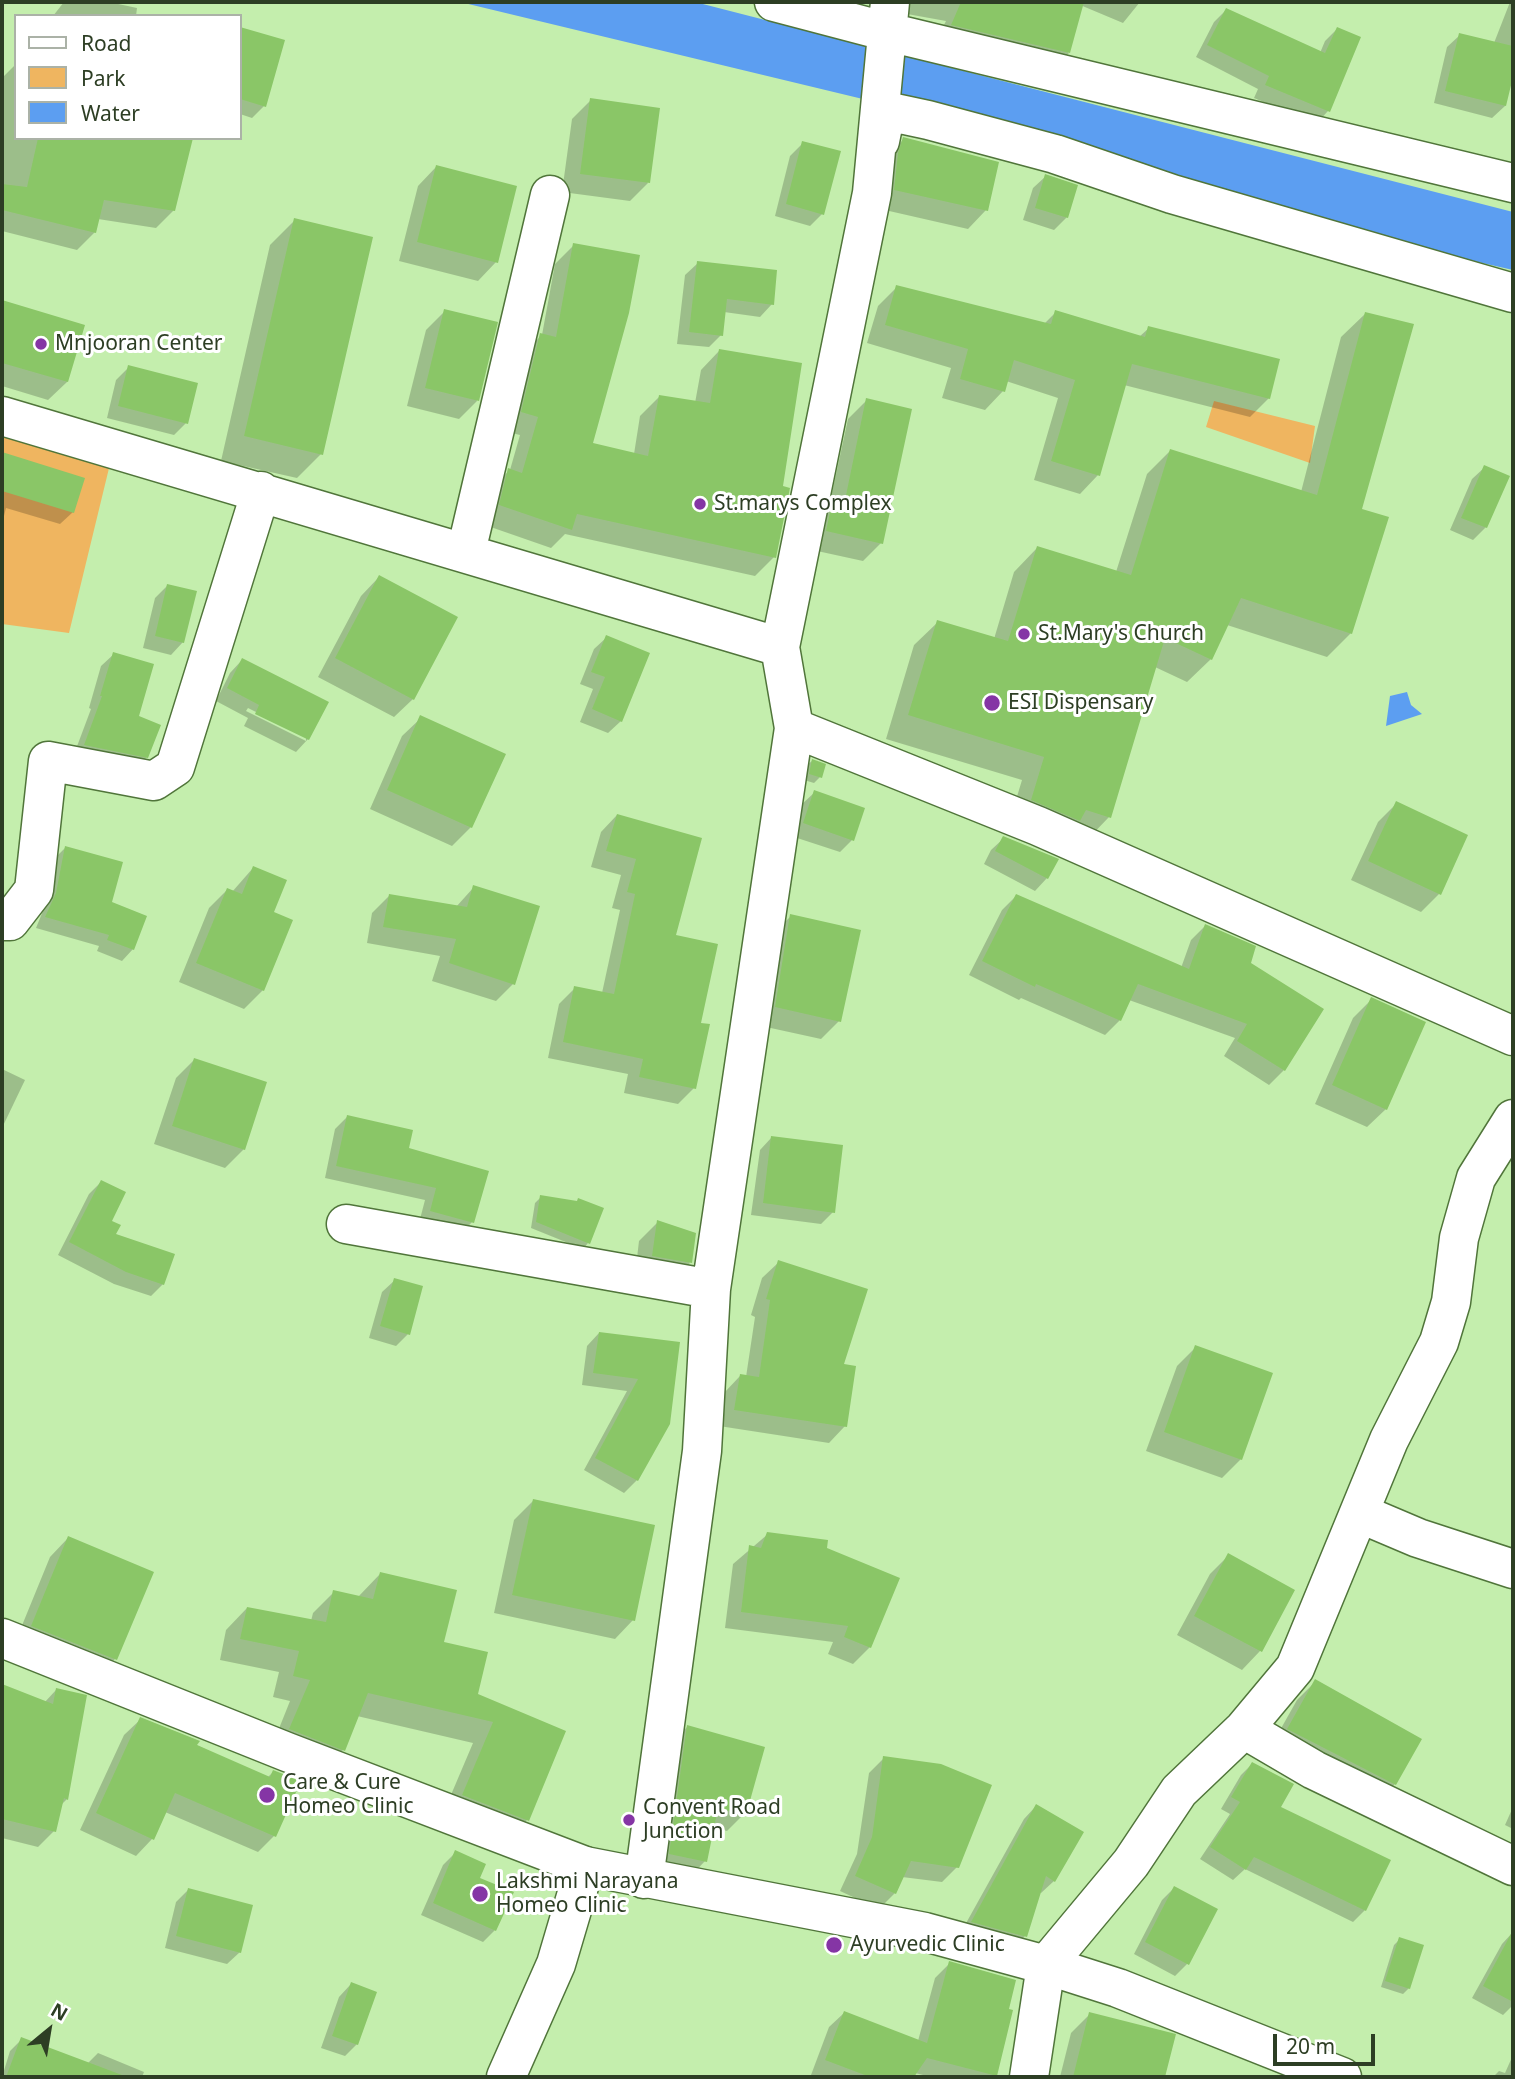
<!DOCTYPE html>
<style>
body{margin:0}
#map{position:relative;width:1515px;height:2079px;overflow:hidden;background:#c4eead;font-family:"Noto Sans",sans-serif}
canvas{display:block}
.frame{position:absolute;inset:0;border:4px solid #2d3e24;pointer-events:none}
.legend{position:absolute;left:14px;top:14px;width:228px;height:126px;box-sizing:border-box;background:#fff;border:2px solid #abb2a7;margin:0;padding:9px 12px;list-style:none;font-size:21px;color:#2d3e24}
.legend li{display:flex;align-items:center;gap:14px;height:35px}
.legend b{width:35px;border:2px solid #abb2a7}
.north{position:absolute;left:14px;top:1995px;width:70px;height:70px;-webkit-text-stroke:5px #fff;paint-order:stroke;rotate:30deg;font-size:19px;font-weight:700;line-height:28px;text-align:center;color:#2d3e24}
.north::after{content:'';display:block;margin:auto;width:24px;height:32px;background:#2d3e24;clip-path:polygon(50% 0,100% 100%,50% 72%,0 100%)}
.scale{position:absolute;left:1273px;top:2034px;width:102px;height:32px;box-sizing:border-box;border:4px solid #2d3e24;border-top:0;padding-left:9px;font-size:21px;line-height:24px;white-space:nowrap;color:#2d3e24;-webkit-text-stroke:5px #fff;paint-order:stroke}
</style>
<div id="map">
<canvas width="1515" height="2079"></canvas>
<div class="frame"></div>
<ul class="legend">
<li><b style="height:9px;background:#fff"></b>Road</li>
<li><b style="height:19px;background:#efb560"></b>Park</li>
<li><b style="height:19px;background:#5c9ef1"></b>Water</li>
</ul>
<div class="north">N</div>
<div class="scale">20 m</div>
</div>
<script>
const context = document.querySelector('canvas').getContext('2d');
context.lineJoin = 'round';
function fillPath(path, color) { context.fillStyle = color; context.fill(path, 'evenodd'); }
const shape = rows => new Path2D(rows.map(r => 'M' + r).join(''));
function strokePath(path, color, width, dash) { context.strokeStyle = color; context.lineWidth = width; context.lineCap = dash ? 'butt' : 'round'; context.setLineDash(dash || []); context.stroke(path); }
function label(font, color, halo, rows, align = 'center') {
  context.font = font + ' "Noto Sans",sans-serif'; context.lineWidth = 6; context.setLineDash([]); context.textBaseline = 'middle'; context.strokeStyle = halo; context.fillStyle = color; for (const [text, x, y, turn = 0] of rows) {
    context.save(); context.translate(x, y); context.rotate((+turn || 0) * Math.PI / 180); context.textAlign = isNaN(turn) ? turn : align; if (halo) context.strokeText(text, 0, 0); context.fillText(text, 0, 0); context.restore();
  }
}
fillPath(shape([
 [1214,401,1315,426,1310,463,1206,427],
 [2,434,110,464,69,633,2,624]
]), '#efb560');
fillPath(shape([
 [460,2,695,2,1513,212,1513,270,1351,233,1004,133],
 [1407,692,1411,705,1422,714,1386,726,1390,696]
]), '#5c9ef1');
fillPath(shape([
 [64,2,109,2,137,8,136,16,53,16],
 [890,2,1017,2,1015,11,1069,53,1054,67,937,39,946,21,896,12],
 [1073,2,1140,2,1123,23],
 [1510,2,1513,2,1513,69,1505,106,1492,118,1434,103,1447,47,1460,35,1494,43],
 [1226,10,1320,53,1325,41,1337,29,1359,38,1328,111,1316,124,1254,98,1258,89,1196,57,1214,22],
 [240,28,283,41,264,106,252,118,240,114],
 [16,64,16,138,192,138,174,210,156,228,98,219,95,232,77,250,2,231,2,78],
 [591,100,648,183,630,201,562,192,572,119],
 [904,139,986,210,968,229,876,208,885,158],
 [803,143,822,214,810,226,775,216,790,156],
 [436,167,496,262,478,281,399,261,418,186],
 [1046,176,1067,217,1054,230,1023,220,1033,188],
 [295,220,321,454,297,478,221,461,270,245],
 [574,245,591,444,634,454,640,416,659,397,695,403,701,370,719,351,781,488,774,557,755,576,565,534,551,548,482,524,490,489,510,470,520,435,503,431,522,354,542,335,555,264],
 [698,263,772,304,760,317,724,312,721,335,709,347,677,344,685,275],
 [897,287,1044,324,1056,312,1139,337,1149,328,1269,398,1250,417,1124,385,1098,475,1080,494,1034,480,1058,398,1006,381,1003,391,985,410,942,398,951,368,867,343,878,306],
 [2,302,83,326,67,382,48,400,2,386],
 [445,311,477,401,459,419,407,406,426,330],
 [1365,314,1351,633,1327,657,1227,625,1211,659,1187,682,1155,667,1109,817,1086,841,1009,823,1022,780,886,739,914,645,938,622,994,639,1014,572,1037,548,1116,572,1147,474,1170,451,1301,492,1341,337],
 [129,367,186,423,174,435,107,418,116,380],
 [867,400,881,543,863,561,808,549,815,518,830,502,848,419],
 [4,455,73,512,60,524,6,508,2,524],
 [1485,467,1486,527,1473,540,1450,530,1472,479],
 [379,577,413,699,394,717,318,677,361,596],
 [167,586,183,642,171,655,143,648,155,598],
 [607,637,621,721,608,733,580,722,593,689,580,684,594,649],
 [114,654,147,757,134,769,73,757,91,709,89,708,101,666],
 [242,660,327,703,308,739,296,752,244,726,248,718,216,701,230,673],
 [248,708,306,737,306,741,246,711],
 [421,718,471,827,452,846,370,809,402,736],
 [812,761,820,777,814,783,804,780,806,766],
 [815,792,852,840,840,852,791,836,802,804],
 [1397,803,1439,894,1421,912,1351,880,1378,822],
 [617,815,673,936,699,1024,694,1088,678,1104,624,1093,628,1074,548,1058,559,1004,575,988,602,993,620,910,612,908,621,875,591,867,601,832],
 [1004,838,1047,878,1035,891,984,864,991,850],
 [65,848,110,903,133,949,122,961,97,951,99,946,36,928,45,906,54,859],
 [253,868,271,913,263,990,244,1009,179,982,209,908,227,890,232,892],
 [474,887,513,984,496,1001,432,981,440,956,367,943,372,913,389,896,456,907],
 [1016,896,1181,968,1191,940,1205,926,1249,964,1322,1010,1284,1070,1269,1085,1224,1056,1235,1038,1129,1000,1120,1020,1105,1035,1021,998,1019,1000,969,975,1002,910],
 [791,916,839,1021,821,1039,757,1025,772,935],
 [1372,999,1386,1109,1367,1127,1315,1104,1353,1018],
 [194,1060,244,1149,225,1168,154,1144,176,1078],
 [2,1069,25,1080,2,1128],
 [347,1117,407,1149,472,1222,460,1235,419,1223,425,1200,325,1178,335,1129],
 [772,1137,833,1212,821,1224,751,1215,760,1150],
 [101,1182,114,1235,163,1284,151,1296,114,1284,58,1255,89,1194],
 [541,1197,588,1243,583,1249,531,1228,535,1203],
 [658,1222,690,1263,671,1281,635,1275,639,1241],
 [779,1262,842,1365,845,1426,829,1443,719,1426,724,1393,740,1376,746,1377,755,1317,751,1315,762,1278],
 [395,1280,408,1334,396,1346,369,1338,382,1292],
 [599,1333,678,1344,668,1423,637,1480,624,1493,584,1470,627,1391,582,1385,587,1346],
 [1196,1347,1241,1459,1222,1478,1146,1451,1177,1366],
 [533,1501,633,1620,615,1639,494,1613,514,1520],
 [768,1534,825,1549,870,1647,853,1664,828,1654,833,1642,725,1628,733,1564],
 [68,1538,151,1573,115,1659,96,1678,14,1645,50,1557],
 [1228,1556,1293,1591,1260,1651,1242,1670,1177,1635,1210,1574],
 [380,1574,442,1643,476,1695,564,1732,527,1820,506,1841,442,1816,473,1743,357,1716,343,1750,322,1771,270,1751,290,1701,273,1697,279,1672,220,1660,226,1630,247,1608,311,1621,313,1613,334,1592,358,1597],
 [1316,1681,1395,1784,1376,1803,1270,1748,1297,1700],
 [2,1686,44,1703,56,1690,85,1697,67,1799,60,1806,54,1831,38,1847,2,1838],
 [141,1719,267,1778,273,1772,274,1836,258,1852,165,1812,152,1839,136,1856,80,1830,124,1735],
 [687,1727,744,1814,727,1831,712,1827,705,1861,689,1878,654,1870,671,1744],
 [884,1758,957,1867,942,1882,902,1877,895,1893,879,1909,840,1891,857,1854,869,1773],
 [1252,1764,1278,1807,1389,1861,1365,1910,1353,1922,1245,1869,1233,1880,1200,1859,1230,1814,1221,1809,1241,1775],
 [1036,1806,1054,1881,1041,1893,1039,1891,1025,1936,1013,1948,960,1934,1024,1819],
 [1513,1807,1513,1829,1505,1825],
 [456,1852,477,1879,495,1930,483,1942,421,1915,443,1865],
 [1174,1888,1187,1964,1175,1976,1134,1954,1162,1900],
 [188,1890,240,1952,227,1964,165,1948,176,1902],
 [1513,1932,1513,2005,1503,2015,1472,1998,1502,1944],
 [1400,1939,1409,1988,1403,1994,1381,1987,1394,1945],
 [950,1963,995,2075,993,2077,931,2077,915,2073,912,2077,811,2075,829,2027,844,2013,918,2041,935,1978],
 [351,1984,357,2044,345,2056,321,2048,339,1997],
 [1090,2014,1174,2036,1163,2077,1060,2077,1071,2033],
 [22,2039,88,2063,98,2053,144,2072,142,2077,2,2077,10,2051],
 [1513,2055,1513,2077,1493,2077,1499,2071,1505,2073]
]), '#0003');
fillPath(shape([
 [961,2,1084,2,1070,53,951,25],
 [1226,8,1325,53,1337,27,1361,37,1330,112,1265,85,1269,76,1207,45],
 [240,27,285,40,266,107,240,99],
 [1459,33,1513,46,1513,77,1506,106,1445,91],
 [590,98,660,108,650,183,580,174],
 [903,137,999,162,988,211,894,190,898,153],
 [38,138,193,138,175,211,104,200,96,233,2,210,2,184,27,187],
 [802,141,841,151,824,215,786,204],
 [436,165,517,186,498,263,417,242],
 [1045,174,1078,185,1068,218,1035,208],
 [294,218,373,237,323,455,244,436],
 [573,243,640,255,629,313,593,443,648,456,659,395,710,403,719,349,802,363,783,486,790,488,776,558,577,514,572,530,499,505,508,468,522,473,538,417,521,412,540,333,556,337],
 [697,261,777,270,774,305,727,299,723,336,689,332],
 [896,285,1051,324,1055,310,1145,337,1148,326,1280,359,1270,399,1132,364,1100,476,1051,461,1075,380,1014,360,1005,392,960,379,968,349,885,325],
 [2,300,85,325,68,382,2,363],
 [444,309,498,322,479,401,425,388],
 [1365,312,1414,324,1362,509,1389,517,1352,634,1241,598,1212,660,1165,638,1111,818,1086,810,1080,821,1031,800,1044,757,908,715,937,620,1008,641,1037,546,1131,575,1170,449,1317,495],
 [128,365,198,383,188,424,118,406],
 [866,398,912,409,883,544,826,531,833,498,845,500],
 [2,452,85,478,74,513,2,491],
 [1484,465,1510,476,1487,528,1461,518],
 [379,575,458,617,414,700,335,658],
 [167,584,197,591,184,643,155,636],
 [606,635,650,653,622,722,592,709,605,677,591,672],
 [113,652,154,664,139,716,161,725,148,758,84,745,102,696,100,696],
 [242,658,329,702,309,740,255,714,259,705,227,688],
 [420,715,506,754,472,828,387,790],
 [812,759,826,764,822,778,809,774],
 [814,790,865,808,854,841,803,823],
 [1396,801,1468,835,1441,895,1368,861],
 [617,814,702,838,676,935,718,944,701,1023,710,1024,696,1089,639,1077,643,1059,563,1042,574,986,614,994,635,894,627,892,636,859,606,851],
 [1003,836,1059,859,1048,879,995,851],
 [65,846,123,862,112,902,147,916,134,950,107,940,109,935,45,917,56,893],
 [253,866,287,880,274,912,293,920,264,991,196,963,227,888,242,894],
 [473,885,540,906,515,985,449,963,456,939,383,927,389,894,467,907],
 [1016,894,1189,969,1205,924,1256,946,1251,963,1324,1009,1285,1071,1237,1041,1247,1024,1138,984,1121,1021,1036,984,1035,987,982,961],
 [790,914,861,930,841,1022,775,1007],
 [1371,997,1426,1022,1387,1110,1332,1085],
 [194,1058,267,1082,245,1150,172,1126],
 [347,1115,413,1130,409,1148,489,1171,474,1223,430,1211,436,1188,336,1166],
 [771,1136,843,1145,835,1213,763,1203],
 [101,1180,126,1192,112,1221,121,1225,116,1234,175,1254,164,1285,126,1272,69,1242],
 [540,1195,577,1201,578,1198,604,1208,590,1244,536,1222],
 [657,1220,696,1233,692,1263,652,1256],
 [778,1260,868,1289,844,1364,856,1366,847,1427,734,1410,740,1374,759,1377,770,1300,766,1299],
 [394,1278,423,1286,410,1335,380,1326],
 [599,1332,680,1342,670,1424,638,1481,595,1458,638,1379,593,1373],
 [1195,1345,1273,1373,1242,1460,1164,1432],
 [533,1499,655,1525,635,1621,512,1595],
 [767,1532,828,1540,827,1548,900,1578,871,1648,844,1637,848,1626,741,1612,749,1545,761,1548],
 [68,1536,154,1572,117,1660,31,1626],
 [1228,1553,1295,1590,1262,1652,1194,1616],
 [380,1572,457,1590,444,1642,488,1652,478,1694,566,1731,529,1821,462,1795,493,1722,368,1693,345,1751,289,1729,310,1680,293,1676,299,1651,240,1639,247,1607,326,1622,333,1590,373,1599],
 [1315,1679,1422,1739,1396,1785,1287,1729],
 [2,1684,53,1704,56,1688,87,1695,68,1800,64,1798,56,1832,2,1819],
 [140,1717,200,1741,197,1745,270,1777,273,1770,301,1781,276,1837,175,1793,154,1840,96,1813],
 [687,1725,765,1747,746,1815,718,1808,707,1862,669,1854],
 [883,1756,941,1764,992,1785,959,1868,911,1861,896,1894,855,1876,872,1837],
 [1252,1762,1294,1784,1281,1807,1391,1860,1366,1911,1254,1857,1246,1870,1210,1847,1240,1802,1231,1797],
 [1036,1804,1084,1832,1055,1882,1046,1876,1027,1937,971,1922],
 [455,1850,486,1864,480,1878,514,1892,496,1931,433,1903],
 [1174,1886,1218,1909,1189,1965,1145,1942],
 [188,1888,253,1905,241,1953,176,1936],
 [1513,1930,1513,2002,1483,1986],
 [1399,1937,1424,1945,1410,1989,1385,1981],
 [949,1961,1016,1980,1009,2009,1013,2010,997,2076,927,2058,914,2077,870,2077,825,2060,844,2011,927,2043],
 [351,1982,377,1992,358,2045,332,2036],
 [1089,2012,1176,2034,1165,2077,1073,2077],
 [21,2037,122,2075,122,2077,6,2077]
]), '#8ac667');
const minor = shape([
 [774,2,888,32,1513,183],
 [880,141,886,111,928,120,1055,154,1172,194,1513,293],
 [2,416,780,647],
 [466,552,550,195],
 [794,728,1038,826,1513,1036],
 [2,921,10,921,34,890,48,761,154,781,175,767,261,491],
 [346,1224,711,1289],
 [1359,1513,1418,1538,1513,1569],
 [1244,1729,1314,1770,1513,1866],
 [644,1879,702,1451,711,1289,794,728,780,647,872,193,890,2],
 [506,2077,556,1964,585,1866],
 [1029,2077,1046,1965,1131,1863,1179,1791,1244,1729,1295,1668,1389,1440,1439,1342,1451,1302,1459,1238,1476,1178,1513,1119]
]);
const tertiary = shape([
 [2,1638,287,1752,585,1866,925,1932,1046,1965,1118,1988,1342,2077]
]);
strokePath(minor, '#50753a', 41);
strokePath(tertiary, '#50753a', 41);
strokePath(minor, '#fff', 38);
strokePath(tertiary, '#fff', 38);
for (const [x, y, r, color] of [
 [41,344,7,"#8535a5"],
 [700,504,7,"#8535a5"],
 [1024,634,7,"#8535a5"],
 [992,703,9,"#8535a5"],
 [267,1795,9,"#8535a5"],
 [629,1820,7,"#8535a5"],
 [480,1894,9,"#8535a5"],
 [834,1945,9,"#8535a5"]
]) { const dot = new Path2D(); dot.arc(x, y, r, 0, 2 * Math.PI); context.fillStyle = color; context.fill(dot); strokePath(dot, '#fff', 2.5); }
label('21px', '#2d3e24', '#fff', [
 ["Mnjooran Center",55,344],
 ["St.marys Complex",714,504],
 ["St.Mary's Church",1038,634],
 ["ESI Dispensary",1008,703],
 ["Care & Cure",283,1783],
 ["Homeo Clinic",283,1807],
 ["Convent Road",643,1808],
 ["Junction",643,1832],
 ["Lakshmi Narayana",496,1882],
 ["Homeo Clinic",496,1906],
 ["Ayurvedic Clinic",850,1945]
], 'left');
</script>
